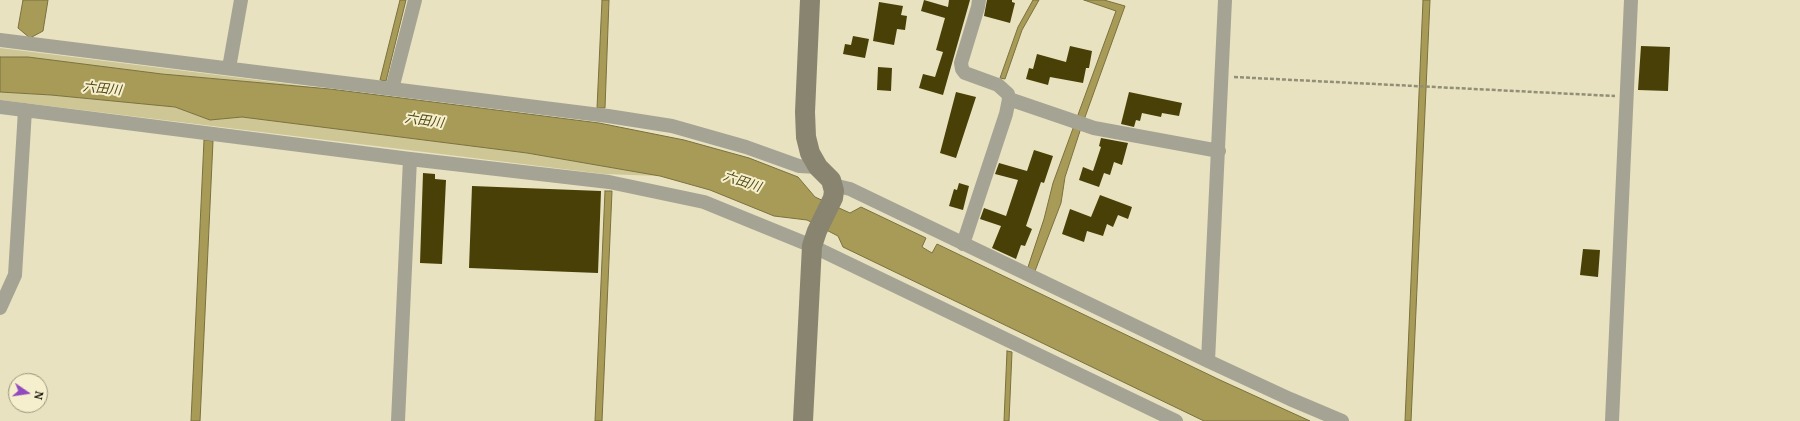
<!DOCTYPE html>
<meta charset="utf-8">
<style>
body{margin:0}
#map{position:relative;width:1800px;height:421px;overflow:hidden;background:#e8e2c0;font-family:"PT Serif",serif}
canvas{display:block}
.north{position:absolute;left:8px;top:373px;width:40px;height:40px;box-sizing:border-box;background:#f5efcd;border:1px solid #99957d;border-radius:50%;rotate:103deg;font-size:11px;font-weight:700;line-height:16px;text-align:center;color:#100e04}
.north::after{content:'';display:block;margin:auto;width:14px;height:18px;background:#914bbe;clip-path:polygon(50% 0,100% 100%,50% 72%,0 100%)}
</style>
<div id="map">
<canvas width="1800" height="421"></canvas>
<div class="north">N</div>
</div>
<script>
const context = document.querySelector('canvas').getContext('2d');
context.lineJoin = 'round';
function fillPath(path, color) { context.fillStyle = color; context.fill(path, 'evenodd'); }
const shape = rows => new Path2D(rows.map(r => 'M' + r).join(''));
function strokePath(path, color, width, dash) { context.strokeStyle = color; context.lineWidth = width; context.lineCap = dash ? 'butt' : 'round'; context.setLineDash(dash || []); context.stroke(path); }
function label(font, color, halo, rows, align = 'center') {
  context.font = font + ' "PT Serif","Noto Sans JP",serif'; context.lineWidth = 4; context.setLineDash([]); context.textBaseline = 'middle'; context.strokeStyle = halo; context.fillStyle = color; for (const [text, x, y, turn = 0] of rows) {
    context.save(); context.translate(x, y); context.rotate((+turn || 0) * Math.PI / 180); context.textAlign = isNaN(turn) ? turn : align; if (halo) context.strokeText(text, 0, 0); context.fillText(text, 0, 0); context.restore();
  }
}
fillPath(shape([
 [0,48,330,89,162,74,28,57,0,57],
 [0,92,51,95,175,107,210,120,242,117,527,153,660,176,604,174,0,100]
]), '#cec695');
const water = shape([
 [23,0,48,0,43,31,30,38,18,28,23,0],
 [400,0,406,0,386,81,380,80,400,0],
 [602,0,609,0,605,108,597,108,602,0],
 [1033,0,1039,0,1022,30,1005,79,1000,78,1018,27,1033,0],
 [1084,0,1104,0,1125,6,1080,131,1065,177,1061,203,1035,271,1028,267,1044,219,1053,183,1116,11,1084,0],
 [1423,0,1430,0,1411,421,1405,421,1423,0],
 [0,57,28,57,162,74,330,89,599,123,684,140,749,158,798,177,815,197,850,213,861,207,926,238,922,247,932,253,937,244,1220,380,1310,421,1204,421,843,247,838,236,807,220,774,216,710,190,660,176,527,153,242,117,210,120,175,107,51,95,0,92,0,57],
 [204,140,213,141,200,421,191,421,204,140],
 [605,191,612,191,602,421,595,421,605,191],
 [1007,351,1012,352,1009,421,1004,421,1007,351]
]);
fillPath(water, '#a79b57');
strokePath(water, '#7a713e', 1);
fillPath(shape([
 [924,0,948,7,949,0,970,0,943,95,919,88,923,74,935,77,943,52,936,50,945,18,921,11],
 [987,0,1012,0,1012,2,1015,3,1010,23,984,16],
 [879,2,903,6,901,15,907,16,905,30,897,29,894,45,873,41],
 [853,36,869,39,865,58,843,54,845,44,851,45],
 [1070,46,1092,51,1089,68,1086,68,1083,83,1050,77,1048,85,1026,79,1029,68,1033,69,1037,54,1066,62],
 [1641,46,1670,47,1668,91,1638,90],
 [878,67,892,68,891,91,877,90],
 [956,92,976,97,956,158,940,153],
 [1129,92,1182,103,1179,116,1162,113,1161,117,1142,113,1140,121,1136,120,1134,127,1121,124],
 [1101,138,1128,143,1122,165,1114,162,1110,175,1104,173,1099,187,1079,180,1083,167,1093,171,1101,147,1099,146],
 [1034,150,1053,156,1044,183,1041,182,1026,226,1032,229,1025,246,1021,245,1016,259,992,248,1001,226,980,219,984,208,1006,216,1018,180,995,174,999,163,1027,171],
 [423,173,435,174,435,179,446,180,442,264,420,263],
 [959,183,969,186,963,210,949,206,954,189,957,190],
 [472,186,601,191,598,273,469,268],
 [1100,195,1132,207,1128,219,1118,215,1113,227,1107,224,1103,236,1087,231,1084,242,1062,234,1070,209,1091,217],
 [1583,249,1600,250,1598,277,1580,275]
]), '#494007');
strokePath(shape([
 [1234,77,1615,96]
]), '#938f76', 2.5, [4, 2]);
strokePath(shape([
 [0,40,608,116,672,126,746,147,799,166,818,167],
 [229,68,241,0],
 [392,89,415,0],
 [1009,99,1094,128,1219,151],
 [0,107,410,159,609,182,704,202,812,246,1176,421],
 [833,185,850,189,1208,361,1290,399,1342,421],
 [963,244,1006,114,1009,99,1008,94,998,85,965,73,962,69,961,63,978,7,979,0],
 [0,308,15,275,25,110],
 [1208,361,1225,0],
 [398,421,410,159],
 [1612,421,1631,0]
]), '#a5a394', 14);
strokePath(shape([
 [803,421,812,246,817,231,833,198,834,191,831,180,818,167,810,153,806,137,805,112,810,0]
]), '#88846f', 20);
label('italic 13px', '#544b15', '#f5efcd', [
 ["六田川",102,89,6],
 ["六田川",424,121,8],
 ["六田川",742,182,18]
]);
</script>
